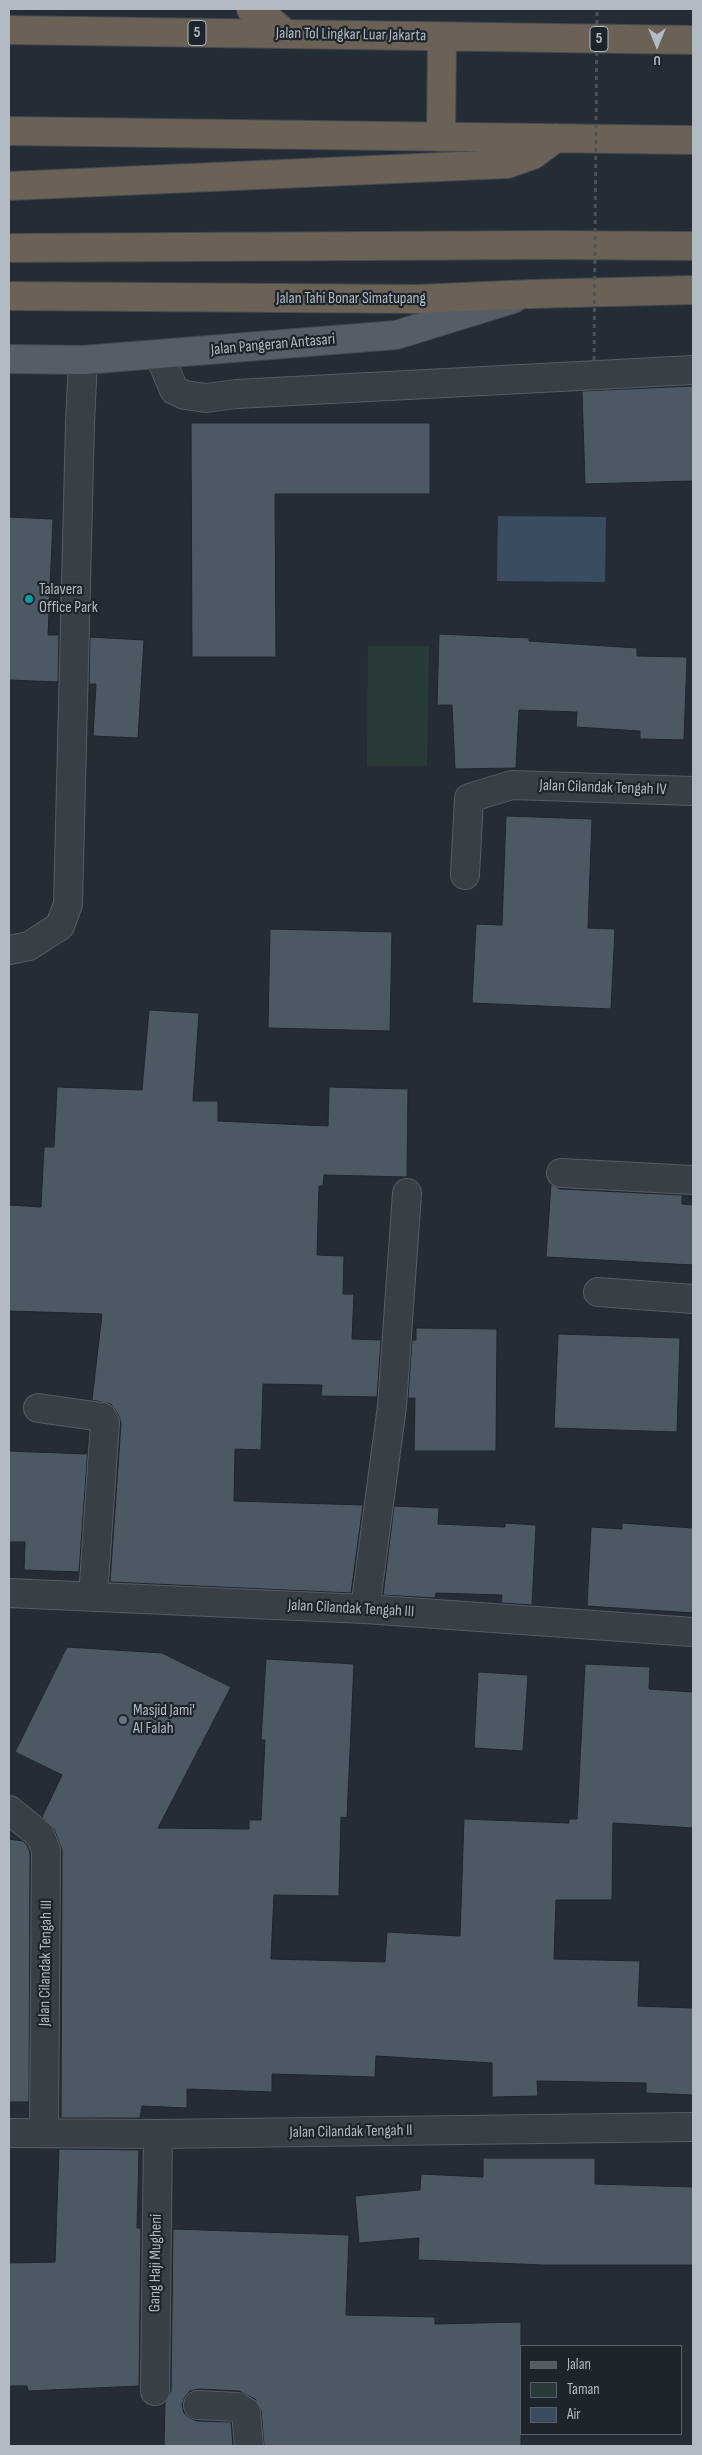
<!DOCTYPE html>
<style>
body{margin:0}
#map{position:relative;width:702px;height:2455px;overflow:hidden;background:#242d36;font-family:"Sofia Sans Condensed",sans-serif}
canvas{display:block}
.frame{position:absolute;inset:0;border:10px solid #b2bac3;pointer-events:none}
.legend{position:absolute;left:520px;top:2345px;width:162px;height:90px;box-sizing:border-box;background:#1c242c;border:1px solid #586068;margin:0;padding:6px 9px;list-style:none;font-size:15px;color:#b2bac3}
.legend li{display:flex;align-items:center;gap:10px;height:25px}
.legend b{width:25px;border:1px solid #586068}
.north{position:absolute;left:632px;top:20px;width:50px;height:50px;-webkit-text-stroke:4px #1c242c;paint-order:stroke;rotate:180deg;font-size:14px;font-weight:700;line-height:20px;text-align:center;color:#b2bac3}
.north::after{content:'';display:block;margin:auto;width:18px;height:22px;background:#b2bac3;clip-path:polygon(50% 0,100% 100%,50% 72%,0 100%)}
</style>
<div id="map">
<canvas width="702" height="2455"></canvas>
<div class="frame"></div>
<ul class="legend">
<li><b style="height:6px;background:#555e67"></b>Jalan</li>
<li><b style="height:14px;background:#283b39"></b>Taman</li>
<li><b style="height:14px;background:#3a4c5d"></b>Air</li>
</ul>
<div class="north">U</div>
</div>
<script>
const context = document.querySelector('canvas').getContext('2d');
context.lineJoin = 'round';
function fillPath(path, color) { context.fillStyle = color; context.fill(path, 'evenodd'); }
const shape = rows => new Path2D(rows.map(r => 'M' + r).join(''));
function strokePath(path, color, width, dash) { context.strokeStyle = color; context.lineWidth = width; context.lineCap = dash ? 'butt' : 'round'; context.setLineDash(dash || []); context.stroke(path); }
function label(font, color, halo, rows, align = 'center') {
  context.font = font + ' "Sofia Sans Condensed",sans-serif'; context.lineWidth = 4.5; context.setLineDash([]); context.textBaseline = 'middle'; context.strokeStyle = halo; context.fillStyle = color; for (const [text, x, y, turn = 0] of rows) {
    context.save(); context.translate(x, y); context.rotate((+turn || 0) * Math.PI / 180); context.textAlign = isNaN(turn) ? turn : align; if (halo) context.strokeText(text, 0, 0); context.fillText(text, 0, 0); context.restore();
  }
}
fillPath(shape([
 [368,646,429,646,427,766,367,766]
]), '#283b39');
fillPath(shape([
 [498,516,606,517,605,582,497,581]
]), '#3a4c5d');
const building = shape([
 [693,386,693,481,585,484,582,391,693,386],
 [191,423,430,423,430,494,275,494,276,657,192,657,191,423],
 [9,517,53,519,48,635,59,635,58,682,9,680,9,517],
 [439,634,529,638,529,641,637,648,637,656,687,657,684,740,640,739,640,731,576,727,577,712,519,710,516,768,455,769,452,705,437,705,439,634],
 [90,637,144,640,138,738,93,736,96,684,89,684,90,637],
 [506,816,592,819,588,928,615,929,611,1009,472,1003,476,924,502,925,506,816],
 [270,929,392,932,390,1031,268,1028,270,929],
 [149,1010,199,1013,193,1101,218,1101,218,1121,328,1126,329,1087,408,1089,407,1177,324,1175,323,1186,319,1186,317,1255,344,1256,343,1294,354,1294,352,1339,381,1340,377,1397,321,1396,322,1385,263,1384,261,1450,235,1449,234,1501,363,1505,351,1593,110,1582,121,1423,118,1414,111,1404,92,1400,102,1314,9,1311,9,1205,41,1207,44,1147,54,1147,57,1087,142,1090,149,1010],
 [551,1184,560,1189,682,1195,682,1204,693,1205,693,1265,546,1257,551,1184],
 [416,1328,497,1329,496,1451,414,1451,415,1398,408,1398,412,1340,416,1340,416,1328],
 [558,1334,680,1338,677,1432,554,1428,558,1334],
 [89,1434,79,1572,24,1570,25,1542,9,1542,9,1451,86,1454,89,1434],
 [394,1506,439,1508,438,1524,505,1527,505,1523,536,1525,532,1605,501,1603,502,1595,436,1593,435,1598,383,1595,394,1506],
 [622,1523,693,1528,693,1613,587,1606,591,1527,622,1529,622,1523],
 [67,1647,162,1653,231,1687,158,1828,249,1829,249,1820,261,1820,265,1740,261,1740,266,1659,354,1664,347,1818,341,1817,339,1896,274,1895,271,1959,385,1962,387,1932,460,1936,464,1819,569,1823,569,1819,577,1819,585,1664,650,1667,649,1689,693,1692,693,1828,613,1823,612,1900,556,1900,554,1959,640,1961,638,2006,693,2008,693,2095,646,2093,646,2083,537,2081,538,2096,492,2097,492,2063,376,2056,375,2077,272,2074,272,2092,187,2089,187,2108,142,2106,140,2118,61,2118,62,1850,54,1829,42,1817,62,1775,15,1752,67,1647],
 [478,1672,528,1675,523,1751,474,1748,478,1672],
 [9,1839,23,1841,27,1845,30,1853,29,2102,9,2102,9,1839],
 [59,2149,139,2150,137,2228,141,2228,139,2386,28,2391,27,2386,9,2386,9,2263,55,2262,59,2149],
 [483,2158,595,2158,595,2184,693,2187,693,2265,545,2265,418,2260,419,2238,359,2243,355,2196,420,2190,421,2174,483,2177,483,2158],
 [173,2229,349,2235,346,2315,435,2317,435,2324,521,2322,521,2446,264,2446,261,2410,255,2399,239,2391,199,2389,190,2391,185,2397,182,2405,184,2413,190,2418,197,2421,231,2422,233,2446,164,2446,165,2403,171,2391,173,2229]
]);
fillPath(building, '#4c5862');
strokePath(building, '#1e262e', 1);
const minor = shape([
 [159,354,174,390,185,395,206,398,236,394,693,370],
 [465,875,469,798,512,785,693,791],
 [9,950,29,946,60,926,68,904,80,423,83,360],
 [561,1173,693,1180],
 [598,1292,693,1299],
 [38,1408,102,1417,105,1422,93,1597],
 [9,1593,365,1609,693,1632],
 [365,1609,392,1406,407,1193],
 [9,1810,40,1835,46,1850,44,2133],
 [9,2133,158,2134,693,2127],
 [155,2391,158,2134],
 [198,2405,238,2407,246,2412,249,2446]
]);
const major = shape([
 [9,359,83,360,396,335,513,299]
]);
const highway = shape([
 [251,9,260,12,286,34],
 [9,30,693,40],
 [9,131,693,140],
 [441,137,442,37],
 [9,186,507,164,533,155,556,138],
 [9,248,549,245,693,246],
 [9,296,417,299,531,294,693,290]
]);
strokePath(minor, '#555d65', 30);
strokePath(major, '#404850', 30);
strokePath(highway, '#424a52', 30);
strokePath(minor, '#373f47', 28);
strokePath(major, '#555e67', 28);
strokePath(highway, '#6c6155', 28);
strokePath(shape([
 [594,360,597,9]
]), '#455657', 3, [4, 4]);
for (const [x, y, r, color] of [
 [29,599,5,"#0f9aa8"],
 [123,1720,5,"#6b7280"]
]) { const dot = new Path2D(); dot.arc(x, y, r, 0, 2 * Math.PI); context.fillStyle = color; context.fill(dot); strokePath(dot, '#1c242c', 2); }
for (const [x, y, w] of [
 [197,33,18],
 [599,39,18]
]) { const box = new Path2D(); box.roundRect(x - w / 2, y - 12.5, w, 25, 4); context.fillStyle = '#1c242c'; context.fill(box); strokePath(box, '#b2bac3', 1); }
label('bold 15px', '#b2bac3', null, [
 ["5",197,33],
 ["5",599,39]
]);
label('16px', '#b2bac3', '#1c242c', [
 ["Jalan Tol Lingkar Luar Jakarta",351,35,1],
 ["Jalan Tahi Bonar Simatupang",351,299],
 ["Jalan Pangeran Antasari",273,345,-5],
 ["Jalan Cilandak Tengah IV",603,788,2],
 ["Jalan Cilandak Tengah III",351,1609,3],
 ["Jalan Cilandak Tengah III",46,1963,-89],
 ["Jalan Cilandak Tengah II",351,2132,-1],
 ["Gang Haji Mugheni",156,2263,-89]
]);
label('16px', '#b2bac3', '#1c242c', [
 ["Talavera",39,590],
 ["Office Park",39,608],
 ["Masjid Jami'",133,1711],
 ["Al Falah",133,1729]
], 'left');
</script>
